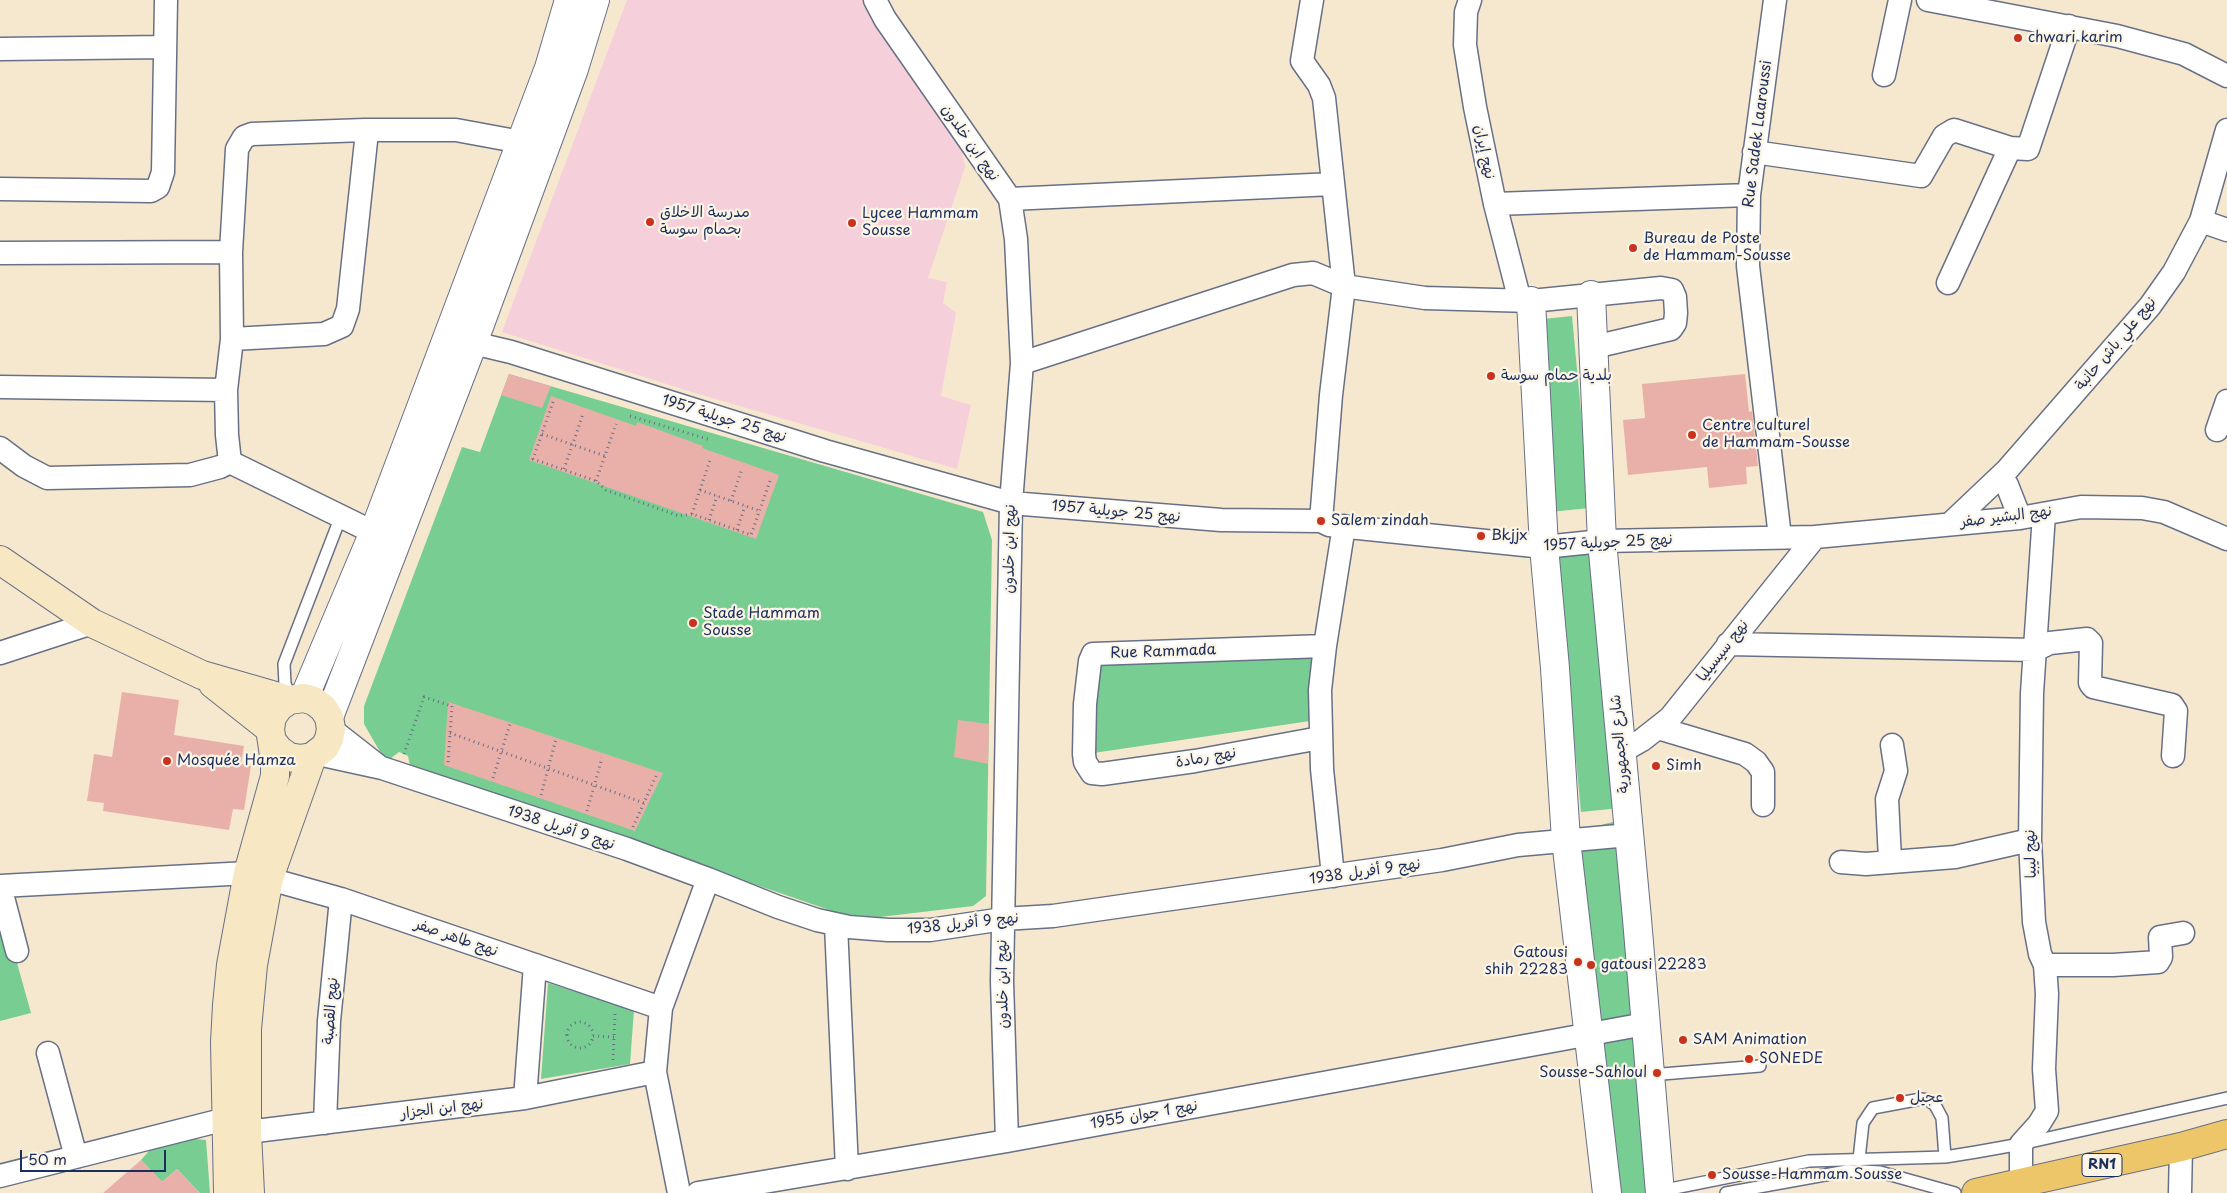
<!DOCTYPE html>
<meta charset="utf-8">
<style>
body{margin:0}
#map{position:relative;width:2227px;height:1193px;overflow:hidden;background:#f6e8cf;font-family:"Playpen Sans",sans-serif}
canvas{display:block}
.scale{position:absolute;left:20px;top:1150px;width:146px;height:22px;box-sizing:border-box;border:2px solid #1b2f5e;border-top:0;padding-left:6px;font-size:15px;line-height:18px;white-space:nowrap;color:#1b2f5e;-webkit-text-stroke:4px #fcf5e5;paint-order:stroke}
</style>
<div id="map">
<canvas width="2227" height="1193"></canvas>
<div class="scale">50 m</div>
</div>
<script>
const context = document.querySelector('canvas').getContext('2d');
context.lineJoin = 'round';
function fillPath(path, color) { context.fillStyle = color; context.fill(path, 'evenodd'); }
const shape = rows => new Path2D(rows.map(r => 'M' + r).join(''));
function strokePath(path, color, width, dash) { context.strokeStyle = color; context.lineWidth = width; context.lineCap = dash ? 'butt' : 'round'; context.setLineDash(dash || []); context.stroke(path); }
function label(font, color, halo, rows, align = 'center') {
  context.font = font + ' "Playpen Sans","Playpen Sans Arabic",sans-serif'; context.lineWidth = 4.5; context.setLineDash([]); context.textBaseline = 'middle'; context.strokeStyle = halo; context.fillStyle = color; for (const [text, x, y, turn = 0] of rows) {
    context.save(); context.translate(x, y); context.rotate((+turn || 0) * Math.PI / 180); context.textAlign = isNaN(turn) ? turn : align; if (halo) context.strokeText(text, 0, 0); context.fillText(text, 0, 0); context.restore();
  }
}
fillPath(shape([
 [627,0,864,0,877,27,946,125,960,142,965,167,928,278,947,282,943,303,956,313,941,396,971,405,957,469,695,393,502,332]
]), '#f5cfd9');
fillPath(shape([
 [1572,316,1590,508,1550,512,1533,320],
 [509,374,983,512,992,540,986,896,973,906,880,917,841,914,410,766,408,756,404,754,399,752,390,759,383,757,364,724,364,706,462,447,480,452],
 [1596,550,1620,808,1581,812,1556,552],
 [1319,653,1310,721,1080,755,1083,662],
 [1636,816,1654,1017,1597,1023,1570,833],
 [0,902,31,1013,0,1021],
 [548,983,634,1010,630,1064,541,1079],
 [1637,1036,1654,1193,1614,1193,1598,1040],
 [162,1136,206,1140,210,1193,200,1193,177,1169,162,1182,141,1160]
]), '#78ce92');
fillPath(shape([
 [509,374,551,386,542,408,501,395],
 [1745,374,1749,412,1752,411,1758,466,1746,467,1747,484,1709,488,1707,467,1628,475,1623,420,1645,418,1642,384],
 [551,396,636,426,637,422,703,446,702,448,779,475,756,539,529,460],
 [122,692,179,700,174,735,244,746,241,764,251,766,244,810,233,809,229,830,103,811,104,803,87,801,94,754,112,757],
 [448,702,663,773,635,831,444,765],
 [958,720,989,724,988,764,954,757],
 [141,1160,162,1182,177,1169,200,1193,103,1193]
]), '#e8b0a9');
const service = shape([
 [291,697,285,684,284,664,341,516],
 [1650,1075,1760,1066],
 [1859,1159,1863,1123,1873,1108,1921,1099,1928,1100,1935,1105,1942,1118,1945,1157],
 [1660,1191,1809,1161,1945,1157,1976,1152,2021,1144,2227,1098],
 [1726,1193,1847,1171,1863,1171,1880,1172,1955,1193]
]);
const minor = shape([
 [875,0,885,19,1010,199,1016,239,1022,363,1011,503,1002,981,1007,1141],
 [1312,0,1302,61,1319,85,1324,98,1344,286,1331,395,1321,521],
 [1470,0,1466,12,1465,45,1475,107,1495,204,1520,301],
 [1775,0,1749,195,1748,266,1780,537],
 [1928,0,2117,36,2184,54,2227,76],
 [0,49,165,47],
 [1884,75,1900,0],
 [1754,152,1921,176,1944,136,1954,130,2010,148,2028,149,2069,26],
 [0,189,151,191,158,187,163,172,166,0],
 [1010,199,1333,184],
 [1495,204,1749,195],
 [2201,221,2227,230],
 [0,253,231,252],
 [1948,283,2010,148],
 [232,339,324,334,342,326,348,309,366,141],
 [473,343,511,352,825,451,1011,503,1221,520,1321,521,1329,525,1544,547,1602,541,1815,537,2020,518,2081,507,2142,508,2164,512,2227,539],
 [1022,363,1293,275,1313,273,1344,286,1425,298,1531,301,1661,288,1672,290,1675,297,1676,313,1675,323,1671,329,1594,347],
 [0,387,226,390],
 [2217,430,2227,401],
 [0,448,24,466,47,478,190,475,220,467,230,462],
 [2001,476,2007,485,2020,518],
 [1950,524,2007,470,2150,306,2174,272,2201,221,2227,130],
 [389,540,230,462,227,435,226,390,232,339,231,252,237,149,244,137,252,134,365,130,456,130,521,142],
 [1728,644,2035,650,2050,643,2087,639,2091,643,2090,683,2093,687,2172,705,2176,711,2173,756],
 [0,653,92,623],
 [1658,728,1745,754,1756,762,1763,772,1763,805],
 [331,729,377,765],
 [1320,738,1195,761,1102,774,1092,773,1085,762,1084,754,1085,704,1090,661,1093,654,1325,646],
 [1621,752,1642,740,1670,718,1815,537],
 [318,754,382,768,627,849,708,879,778,907,817,920,849,927,888,930,930,930,1003,919,1053,916,1442,860,1518,845,1629,835],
 [1890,860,1887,799,1896,771,1892,745],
 [1841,862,1866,864,1955,857,2030,840],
 [1333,876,1322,769,1320,690,1325,646,1344,526],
 [0,886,248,873,341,899,661,1008],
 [0,886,17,951],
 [836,925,847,1169],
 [2045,965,2113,965,2158,962,2161,957,2160,937,2183,933],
 [48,1053,76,1157],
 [525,1098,535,965],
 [325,1123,329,1021,341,899],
 [231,1134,525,1098,655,1072],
 [0,1176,226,1119],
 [2021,1184,2021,1144,2039,1124,2047,1111,2044,1069,2047,994,2045,965,2040,954,2034,922,2030,840,2032,693,2044,514],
 [679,1193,655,1072,661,1008,708,879],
 [698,1193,1007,1141,1645,1024],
 [2180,1193,2181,1147]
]);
const tertiary = shape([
 [1591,295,1602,541,1637,919,1660,1193],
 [1531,301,1544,547,1555,668,1566,840,1607,1193],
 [304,698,374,532,549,68,569,0],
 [329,717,473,343,574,69,595,0]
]);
const secondary = shape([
 [0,560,92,623,202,675,289,700],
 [213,684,270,729],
 [228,1193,225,1042,227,1005,231,965,248,873,275,776,275,762,270,729,272,717,279,707,289,700,304,698,314,701,323,708,329,717,331,729,329,739,325,747,312,757,300,759,289,757,279,750,272,741],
 [250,1193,247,1133,247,1029,253,965,269,878,312,757]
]);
const primary = shape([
 [1976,1193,2181,1147,2227,1134]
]);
strokePath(service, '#687086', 14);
strokePath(minor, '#687086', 25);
strokePath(tertiary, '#687086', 30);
strokePath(secondary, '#687086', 30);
strokePath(primary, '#687086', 30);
strokePath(shape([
 [553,402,533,459,596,481,606,490,679,516,692,514,751,535,771,478],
 [630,416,711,440],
 [542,434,605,456],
 [564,469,583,414],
 [596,481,616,424],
 [700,490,760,511],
 [731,501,742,469],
 [692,514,711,457],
 [709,520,717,496],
 [737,530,745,506],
 [450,733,644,803],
 [404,754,424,697,452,706,448,763],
 [493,778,510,724],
 [541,795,556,739],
 [587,811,602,758],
 [633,827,656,776],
 '567 1035a13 13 0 1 1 26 0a13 13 0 1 1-26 0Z',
 [593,1036,614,1037],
 [613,1060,615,1014]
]), '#687086', 3, [1, 4]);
strokePath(service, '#fff', 11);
strokePath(minor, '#fff', 22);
strokePath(tertiary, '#fff', 28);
strokePath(secondary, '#f7e8c3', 28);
strokePath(primary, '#ecc669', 28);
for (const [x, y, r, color] of [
 [2018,38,5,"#c8321e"],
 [650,222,5,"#c8321e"],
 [852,223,5,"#c8321e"],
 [1633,248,5,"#c8321e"],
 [1491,376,5,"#c8321e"],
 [1692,435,5,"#c8321e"],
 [1321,521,5,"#c8321e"],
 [1481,536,5,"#c8321e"],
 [693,623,5,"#c8321e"],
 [167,761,5,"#c8321e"],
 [1656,766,5,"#c8321e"],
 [1578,962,5,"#c8321e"],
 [1591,965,5,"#c8321e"],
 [1683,1040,5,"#c8321e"],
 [1749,1059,5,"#c8321e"],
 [1657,1073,5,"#c8321e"],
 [1900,1098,5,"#c8321e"],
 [1712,1175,5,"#c8321e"]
]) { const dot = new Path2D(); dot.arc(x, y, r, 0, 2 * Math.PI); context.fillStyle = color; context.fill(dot); strokePath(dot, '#fcf5e5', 2); }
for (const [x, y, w] of [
 [2102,1165,40]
]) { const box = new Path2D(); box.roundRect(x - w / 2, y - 11.5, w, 23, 4); context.fillStyle = '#fcf5e5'; context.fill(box); strokePath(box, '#1b2f5e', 1); }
label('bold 14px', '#1b2f5e', null, [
 ["RN1",2102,1165]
]);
label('15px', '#1b2f5e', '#fcf5e5', [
 ["chwari karim",2028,38],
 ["مدرسة الاخلاق",660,213],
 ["بحمام سوسة",660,230],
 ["Lycee Hammam",862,214],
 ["Sousse",862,231],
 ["Bureau de Poste",1643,239],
 ["de Hammam-Sousse",1643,256],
 ["بلدية حمام سوسة",1501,376],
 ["Centre culturel",1702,426],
 ["de Hammam-Sousse",1702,443],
 ["Salem zindah",1331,521],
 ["Bkjjx",1491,536],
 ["Stade Hammam",703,614],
 ["Sousse",703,631],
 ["Mosquée Hamza",177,761],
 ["Simh",1666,766],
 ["Gatousi",1568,953,"right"],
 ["shih 22283",1568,970,"right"],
 ["gatousi 22283",1601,965],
 ["SAM Animation",1693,1040],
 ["SONEDE",1759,1059],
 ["Sousse-Sahloul",1647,1073,"right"],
 ["عجيل",1910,1098],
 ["Sousse-Hammam Sousse",1722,1175]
], 'left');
label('15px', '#1b2f5e', '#fcf5e5', [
 ["Rue Sadek Laaroussi",1758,134,-83],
 ["نهج ابن خلدون",970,143,55],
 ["نهج إيران",1484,152,78],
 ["نهج علي باش حانبة",2116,344,-50],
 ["نهج 25 جويلية 1957",724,419,17],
 ["نهج 25 جويلية 1957",1116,512,5],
 ["نهج البشير صفر",2006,517,-7],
 ["نهج 25 جويلية 1957",1608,543,-3],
 ["نهج ابن خلدون",1010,549,-89],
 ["نهج سيسيليا",1723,651,-52],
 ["Rue Rammada",1163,652,-2],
 ["شارع الجمهورية",1620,744,-95],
 ["نهج رمادة",1206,758,-10],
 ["نهج 9 أفريل 1938",561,828,18],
 ["نهج ليبيا",2031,854,-92],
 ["نهج 9 أفريل 1938",1365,872,-8],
 ["نهج 9 أفريل 1938",963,924,-6],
 ["نهج طاهر صفر",456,938,19],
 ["نهج ابن خلدون",1003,984,-91],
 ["نهج القصبة",331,1011,-86],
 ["نهج ابن الجزار",442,1109,-7],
 ["نهج 1 جوان 1955",1144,1115,-10]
]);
</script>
